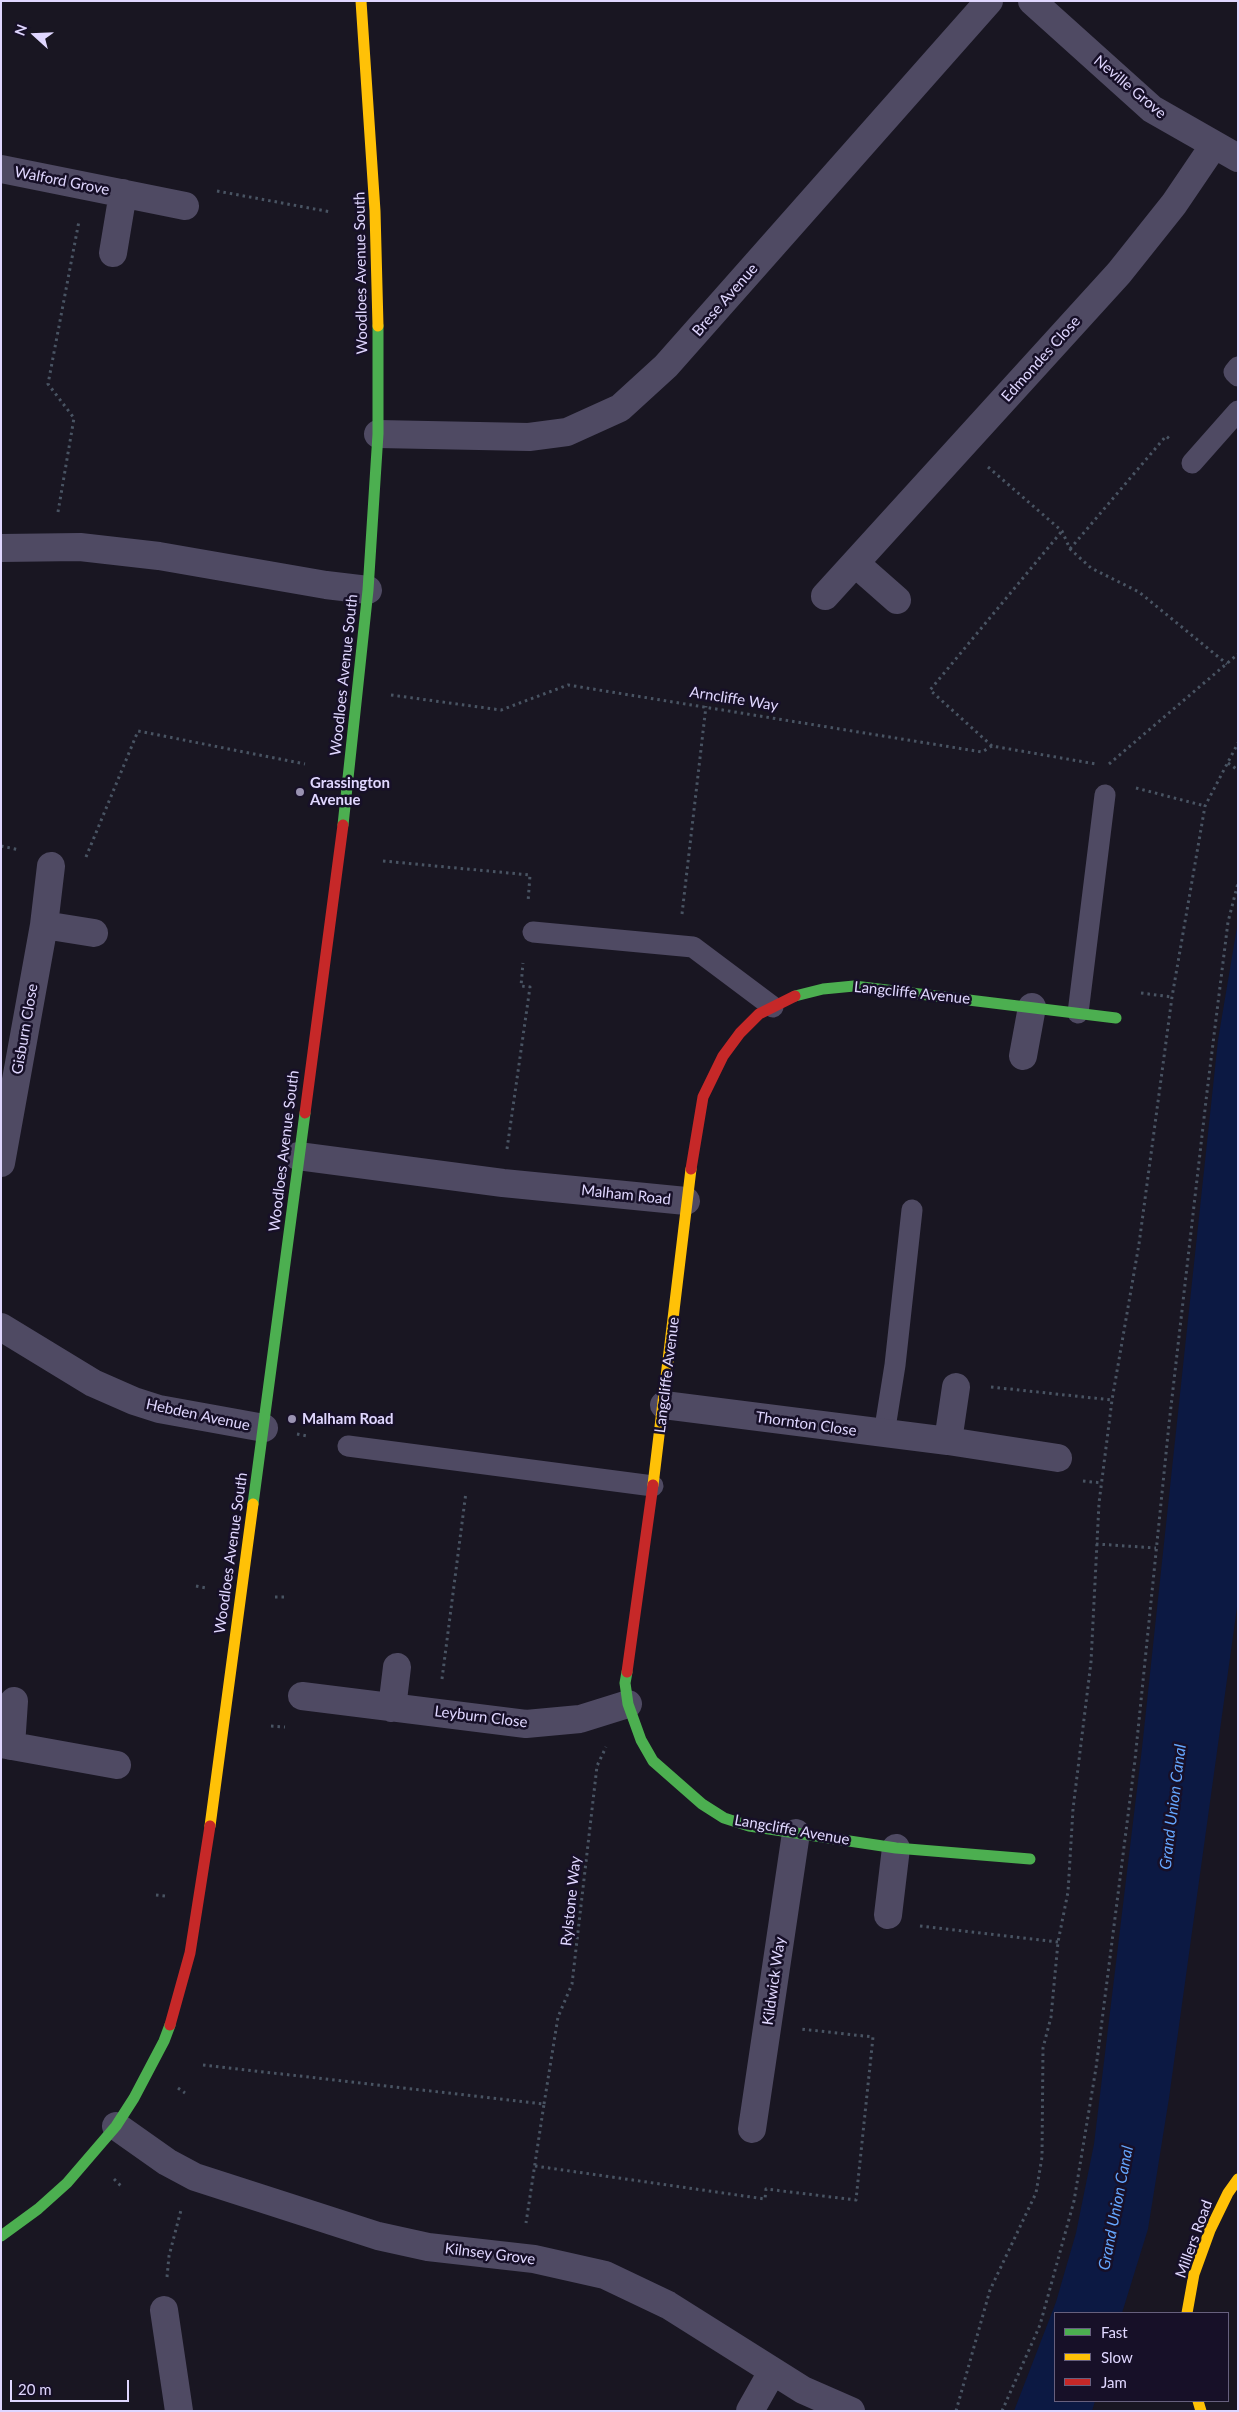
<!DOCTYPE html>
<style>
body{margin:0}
#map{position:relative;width:1239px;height:2412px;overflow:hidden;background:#191622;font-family:Lato,sans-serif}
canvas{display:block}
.frame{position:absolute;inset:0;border:2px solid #e0d7ff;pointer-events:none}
.legend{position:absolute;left:1054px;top:2312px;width:175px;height:90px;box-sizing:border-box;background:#171028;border:1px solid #67607e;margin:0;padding:6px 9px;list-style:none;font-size:15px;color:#e0d7ff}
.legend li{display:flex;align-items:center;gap:10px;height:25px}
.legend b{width:25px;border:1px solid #67607e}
.north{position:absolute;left:10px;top:10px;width:50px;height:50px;-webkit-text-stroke:4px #171028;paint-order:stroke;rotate:290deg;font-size:14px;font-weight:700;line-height:20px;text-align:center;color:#e0d7ff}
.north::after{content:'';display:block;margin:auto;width:18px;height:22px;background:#e0d7ff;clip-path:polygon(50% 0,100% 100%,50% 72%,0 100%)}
.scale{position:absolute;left:10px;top:2380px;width:119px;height:22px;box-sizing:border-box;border:2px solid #e0d7ff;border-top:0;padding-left:6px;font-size:15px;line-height:18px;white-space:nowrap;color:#e0d7ff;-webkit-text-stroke:4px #171028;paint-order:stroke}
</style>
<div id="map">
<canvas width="1239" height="2412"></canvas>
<div class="frame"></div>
<ul class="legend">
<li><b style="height:6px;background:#4caf50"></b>Fast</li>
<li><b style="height:6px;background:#ffc107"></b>Slow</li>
<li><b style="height:6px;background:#c62828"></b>Jam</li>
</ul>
<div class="north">N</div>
<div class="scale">20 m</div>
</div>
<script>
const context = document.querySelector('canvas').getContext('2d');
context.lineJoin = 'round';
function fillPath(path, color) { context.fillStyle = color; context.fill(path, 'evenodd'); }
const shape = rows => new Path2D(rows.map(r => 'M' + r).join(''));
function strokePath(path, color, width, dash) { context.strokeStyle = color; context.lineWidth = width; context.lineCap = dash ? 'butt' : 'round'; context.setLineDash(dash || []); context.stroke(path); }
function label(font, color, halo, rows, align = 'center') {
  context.font = font + ' Lato,sans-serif'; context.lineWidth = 5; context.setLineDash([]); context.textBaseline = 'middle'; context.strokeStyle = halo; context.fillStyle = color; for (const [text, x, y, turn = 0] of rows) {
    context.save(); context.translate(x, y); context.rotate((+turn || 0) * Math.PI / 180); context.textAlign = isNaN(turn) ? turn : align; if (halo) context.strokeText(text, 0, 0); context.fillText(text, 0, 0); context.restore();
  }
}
fillPath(shape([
 [1238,921,1238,1600,1169,2098,1148,2229,1122,2313,1055,2313,1055,2401,1095,2401,1092,2411,1014,2411,1056,2302,1076,2233,1094,2144,1142,1748,1218,1040]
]), '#0c1943');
strokePath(shape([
 [217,191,331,212],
 [988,467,1062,531,1070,549,1091,568,1139,592,1227,664],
 [58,512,74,418,48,384,79,221],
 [1070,549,1166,436,1171,440],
 [391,695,501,710,568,685,982,752,992,746,1096,764],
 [992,746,930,690,1062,531],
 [1228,763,1238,770],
 [1109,764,1238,654],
 [1136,788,1205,806],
 [1,846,20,850],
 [86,857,138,731,305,764],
 [383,861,530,875,528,902],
 [682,914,706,706],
 [1141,993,1172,997],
 [507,1149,530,987,521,986,523,963],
 [991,1387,1112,1400],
 [297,1434,307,1436],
 [1083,1481,1102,1483],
 [1096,1544,1156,1548],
 [196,1586,206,1588],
 [275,1597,286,1597],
 [442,1679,466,1492],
 [271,1726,285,1727],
 [156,1895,165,1896],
 [920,1926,1058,1942],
 [203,2065,544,2104,526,2223],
 [178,2088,185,2093],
 [544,2104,558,2017,572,1984,597,1766,606,1747],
 [535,2166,765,2199,766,2189,856,2200,873,2037,801,2029],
 [114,2179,121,2186],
 [167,2277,169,2256,181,2210],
 [956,2411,990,2290,1036,2193,1042,2157,1043,2048,1051,2017,1058,1942,1068,1892,1073,1809,1091,1662,1099,1503,1112,1400,1139,1244,1172,997,1205,806,1238,743],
 [1002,2411,1040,2325,1074,2201,1096,2068,1135,1760,1169,1424,1207,1092,1228,922,1238,883]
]), '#495463', 3, [2.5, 4]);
strokePath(shape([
 [1238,367,1234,372,1238,376],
 [1192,463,1238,411],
 [533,932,693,947,773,1007],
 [1078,1013,1105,795],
 [884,1434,895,1365,912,1210],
 [348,1446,653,1486]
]), '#4f4a63', 21);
strokePath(shape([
 [1032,1,1152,109,1238,158],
 [1,169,185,206],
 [113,253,123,193],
 [378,434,529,437,567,432,620,408,666,366,989,1],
 [1,548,80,547,159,556,326,585,368,590],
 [855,563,897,600],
 [825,596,1119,273,1174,204,1214,145],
 [44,925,94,933],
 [1023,1056,1032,1007],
 [298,1156,503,1183,686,1201],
 [1,1163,44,925,51,866],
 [1,1327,93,1383,134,1401,159,1409,264,1428],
 [664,1405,948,1441,1058,1458],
 [948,1441,956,1387],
 [302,1696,526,1724,580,1719,628,1704],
 [392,1708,397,1667],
 [1,1744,117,1765],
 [11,1746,14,1701],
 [888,1915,896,1848],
 [116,2126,167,2162,195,2177,378,2236,428,2247,534,2259,605,2275,668,2305,803,2390,851,2411],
 [752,2129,796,1833],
 [164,2310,179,2411],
 [750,2411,772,2372]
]), '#4f4a63', 28);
strokePath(shape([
 [343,825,368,590,378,434,378,326],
 [795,996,823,989,854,986,1116,1018],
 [253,1504,305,1113],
 [627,1672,625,1683,628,1704,641,1740,653,1761,702,1804,724,1818,749,1826,896,1848,1030,1859],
 [1,2236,38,2209,67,2183,116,2126,134,2098,164,2041,170,2025]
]), '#4caf50', 11);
strokePath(shape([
 [361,1,375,211,378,326],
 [653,1485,691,1169],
 [210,1826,253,1504],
 [1187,2313,1194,2274,1210,2230,1228,2193,1238,2179],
 [1198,2401,1201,2411]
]), '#ffc107', 11);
strokePath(shape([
 [305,1113,343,825],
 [691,1169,703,1097,723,1056,740,1033,759,1014,795,996],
 [627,1672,653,1485],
 [170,2025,190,1953,210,1826]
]), '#c62828', 11);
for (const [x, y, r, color] of [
 [300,792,5,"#9a93b2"],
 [292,1419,5,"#9a93b2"]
]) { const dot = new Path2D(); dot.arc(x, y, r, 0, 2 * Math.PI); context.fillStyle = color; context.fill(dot); strokePath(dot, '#171028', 2); }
label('15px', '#e0d7ff', '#171028', [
 ["Neville Grove",1130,87,40],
 ["Walford Grove",62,181,11],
 ["Woodloes Avenue South",361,273,-91],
 ["Brese Avenue",725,300,-49],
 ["Edmondes Close",1041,359,-48],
 ["Woodloes Avenue South",344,675,-84],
 ["Arncliffe Way",734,699,9],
 ["Langcliffe Avenue",912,993,6],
 ["Gisburn Close",25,1029,-80],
 ["Woodloes Avenue South",284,1151,-83],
 ["Malham Road",626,1195,6],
 ["Langcliffe Avenue",667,1375,-83],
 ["Hebden Avenue",198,1415,12],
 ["Thornton Close",806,1424,8],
 ["Woodloes Avenue South",231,1553,-82],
 ["Leyburn Close",481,1717,7],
 ["Langcliffe Avenue",792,1830,10],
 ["Rylstone Way",571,1901,-84],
 ["Kildwick Way",774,1981,-82],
 ["Millers Road",1194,2239,-70],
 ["Kilnsey Grove",490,2254,7]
]);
label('bold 15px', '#e0d7ff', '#171028', [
 ["Grassington",310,783],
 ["Avenue",310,800],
 ["Malham Road",302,1419]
], 'left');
label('italic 16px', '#65a6fe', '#171028', [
 ["Grand Union Canal",1173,1807,-83],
 ["Grand Union Canal",1116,2208,-79]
]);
</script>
